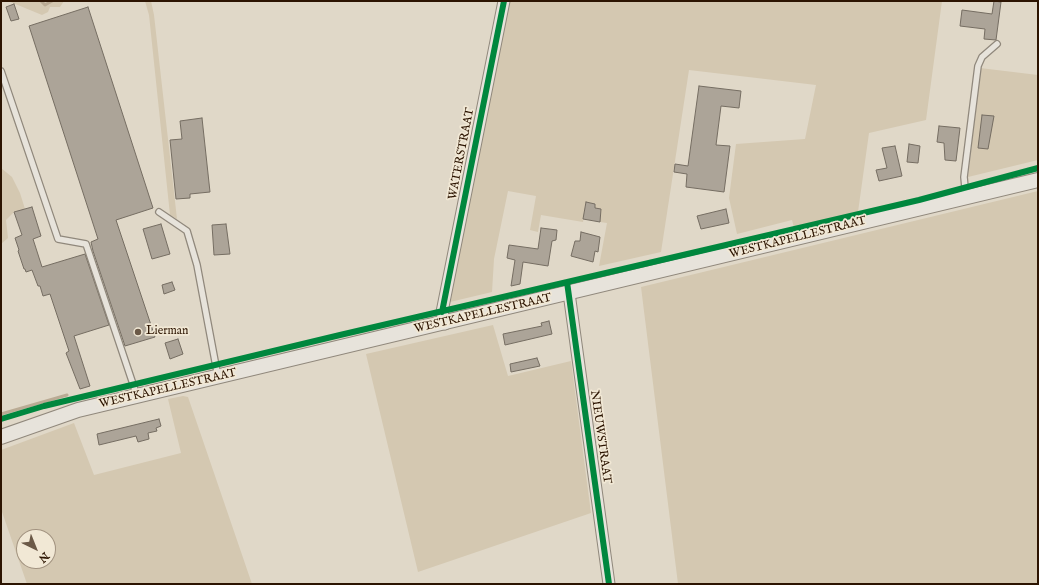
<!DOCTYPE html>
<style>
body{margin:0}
#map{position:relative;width:1039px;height:585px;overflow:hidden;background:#e0d8c8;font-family:"IM FELL English",serif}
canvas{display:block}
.frame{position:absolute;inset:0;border:2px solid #2c1401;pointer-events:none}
.north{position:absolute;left:16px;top:529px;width:40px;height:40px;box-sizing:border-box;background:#f1e8d5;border:1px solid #a29380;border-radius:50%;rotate:137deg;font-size:11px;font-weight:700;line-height:16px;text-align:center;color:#2c1401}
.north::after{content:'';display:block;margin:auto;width:14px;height:18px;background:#6b5947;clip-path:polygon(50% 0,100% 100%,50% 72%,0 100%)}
</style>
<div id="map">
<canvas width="1039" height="585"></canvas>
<div class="frame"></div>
<div class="north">N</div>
</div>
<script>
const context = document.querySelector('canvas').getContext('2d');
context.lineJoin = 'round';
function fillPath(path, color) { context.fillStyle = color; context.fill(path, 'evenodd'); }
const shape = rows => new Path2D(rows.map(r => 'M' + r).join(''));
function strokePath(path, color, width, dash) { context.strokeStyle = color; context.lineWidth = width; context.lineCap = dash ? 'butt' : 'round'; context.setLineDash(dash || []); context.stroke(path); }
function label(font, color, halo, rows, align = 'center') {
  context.font = font + ' "IM FELL English",serif'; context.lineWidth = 3.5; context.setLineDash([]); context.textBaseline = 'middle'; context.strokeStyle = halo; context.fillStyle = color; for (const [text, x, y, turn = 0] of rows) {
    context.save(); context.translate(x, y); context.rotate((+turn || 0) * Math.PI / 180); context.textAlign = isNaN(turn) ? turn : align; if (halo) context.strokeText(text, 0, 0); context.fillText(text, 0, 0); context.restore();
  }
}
fillPath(shape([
 [8,1,42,2,64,1,60,7,50,7,48,12,42,15],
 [145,1,151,1,154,15,177,219,170,215,149,15],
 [506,1,942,1,926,120,869,133,858,212,794,228,792,220,737,234,729,198,736,144,805,139,816,85,689,70,661,252,599,266,607,223,600,222,601,209,595,208,595,204,586,202,583,222,541,215,538,232,530,230,536,196,508,191,494,259,492,292,450,302],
 [980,68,1038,75,1038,160,968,177],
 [1,168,12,177,20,193,25,209,14,212,6,220,8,238,1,244],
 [1038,191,1038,584,678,584,641,287],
 [493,325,508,376,571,361,591,513,418,572,366,354],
 [183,396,188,397,252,584,27,584,1,509,1,450,74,423,94,475,181,453,168,399],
 [24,537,48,537,48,561,24,561]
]), '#d4c8b1');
strokePath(shape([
 [41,1,45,5,52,1],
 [1,414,67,395]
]), '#baab94', 3);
const building = shape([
 [994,1,1001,2,996,40,984,39,985,29,960,26,962,10,992,14,994,1],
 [14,4,19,19,11,21,6,7,14,4],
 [88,7,153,208,116,220,155,337,125,346,93,251,91,242,98,239,29,26,88,7],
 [699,86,741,91,739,108,721,106,716,145,730,146,724,192,686,187,687,174,674,172,675,164,688,166,699,86],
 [982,115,994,116,988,149,978,148,982,115],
 [202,118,210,192,190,194,190,198,176,199,170,140,182,139,180,121,202,118],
 [939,126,960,128,956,161,945,160,944,143,937,142,939,126],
 [909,144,920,146,918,163,907,162,909,144],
 [895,146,902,176,879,181,876,170,887,168,882,148,895,146],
 [586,202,595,204,595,208,601,209,600,222,583,219,586,202],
 [32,207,41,236,33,239,42,267,85,254,109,325,74,336,90,386,80,389,66,353,69,351,50,294,43,296,40,286,38,286,32,270,26,272,25,269,24,269,18,251,19,250,15,238,22,235,14,212,32,207],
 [726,209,729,223,701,229,697,216,726,209],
 [161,224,170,254,152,259,143,229,161,224],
 [226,224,230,254,214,255,212,225,226,224],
 [541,228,557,230,556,240,552,241,548,266,523,262,520,284,511,286,515,260,507,258,509,245,538,249,541,228],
 [581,232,600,237,598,252,595,251,593,262,571,256,575,241,580,241,581,232],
 [172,282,175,290,164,294,162,285,172,282],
 [549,321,552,334,505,345,503,334,542,326,541,323,549,321],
 [178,339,183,354,170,359,165,343,178,339],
 [537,358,540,366,511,372,510,364,537,358],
 [159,419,161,426,156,428,157,431,148,433,149,439,138,442,136,436,99,445,97,434,159,419]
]);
fillPath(building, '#aca498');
strokePath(building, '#756d62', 1);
const service = shape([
 [1,71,58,239,86,244,137,396],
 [966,198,964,177,978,66,982,57,997,44],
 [159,212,187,231,197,265,218,377]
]);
const minor = shape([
 [569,293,609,584],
 [445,324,442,312,504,1]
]);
const tertiary = shape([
 [1,437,78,410,1038,180]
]);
strokePath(service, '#90887c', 8);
strokePath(minor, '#90887c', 13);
strokePath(tertiary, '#90887c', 16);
strokePath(service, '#e7e3db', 5.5);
strokePath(minor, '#e7e3db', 11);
strokePath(tertiary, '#e7e3db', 14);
strokePath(shape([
 [567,282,609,584],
 [442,312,504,1],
 [1,419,44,406,340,335,919,200,1038,168]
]), '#00873e', 6);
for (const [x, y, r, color] of [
 [138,332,4,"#6b5947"]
]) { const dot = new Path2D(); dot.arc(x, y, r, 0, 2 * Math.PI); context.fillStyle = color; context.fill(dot); strokePath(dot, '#f1e8d5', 1.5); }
label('12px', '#2c1401', '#f1e8d5', [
 ["WATERSTRAAT",462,154,-79],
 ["WESTKAPELLESTRAAT",798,238,-14],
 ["WESTKAPELLESTRAAT",483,314,-13],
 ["WESTKAPELLESTRAAT",168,389,-13],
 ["NIEUWSTRAAT",600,437,82]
]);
label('12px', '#2c1401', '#f1e8d5', [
 ["Lierman",146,332]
], 'left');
</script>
